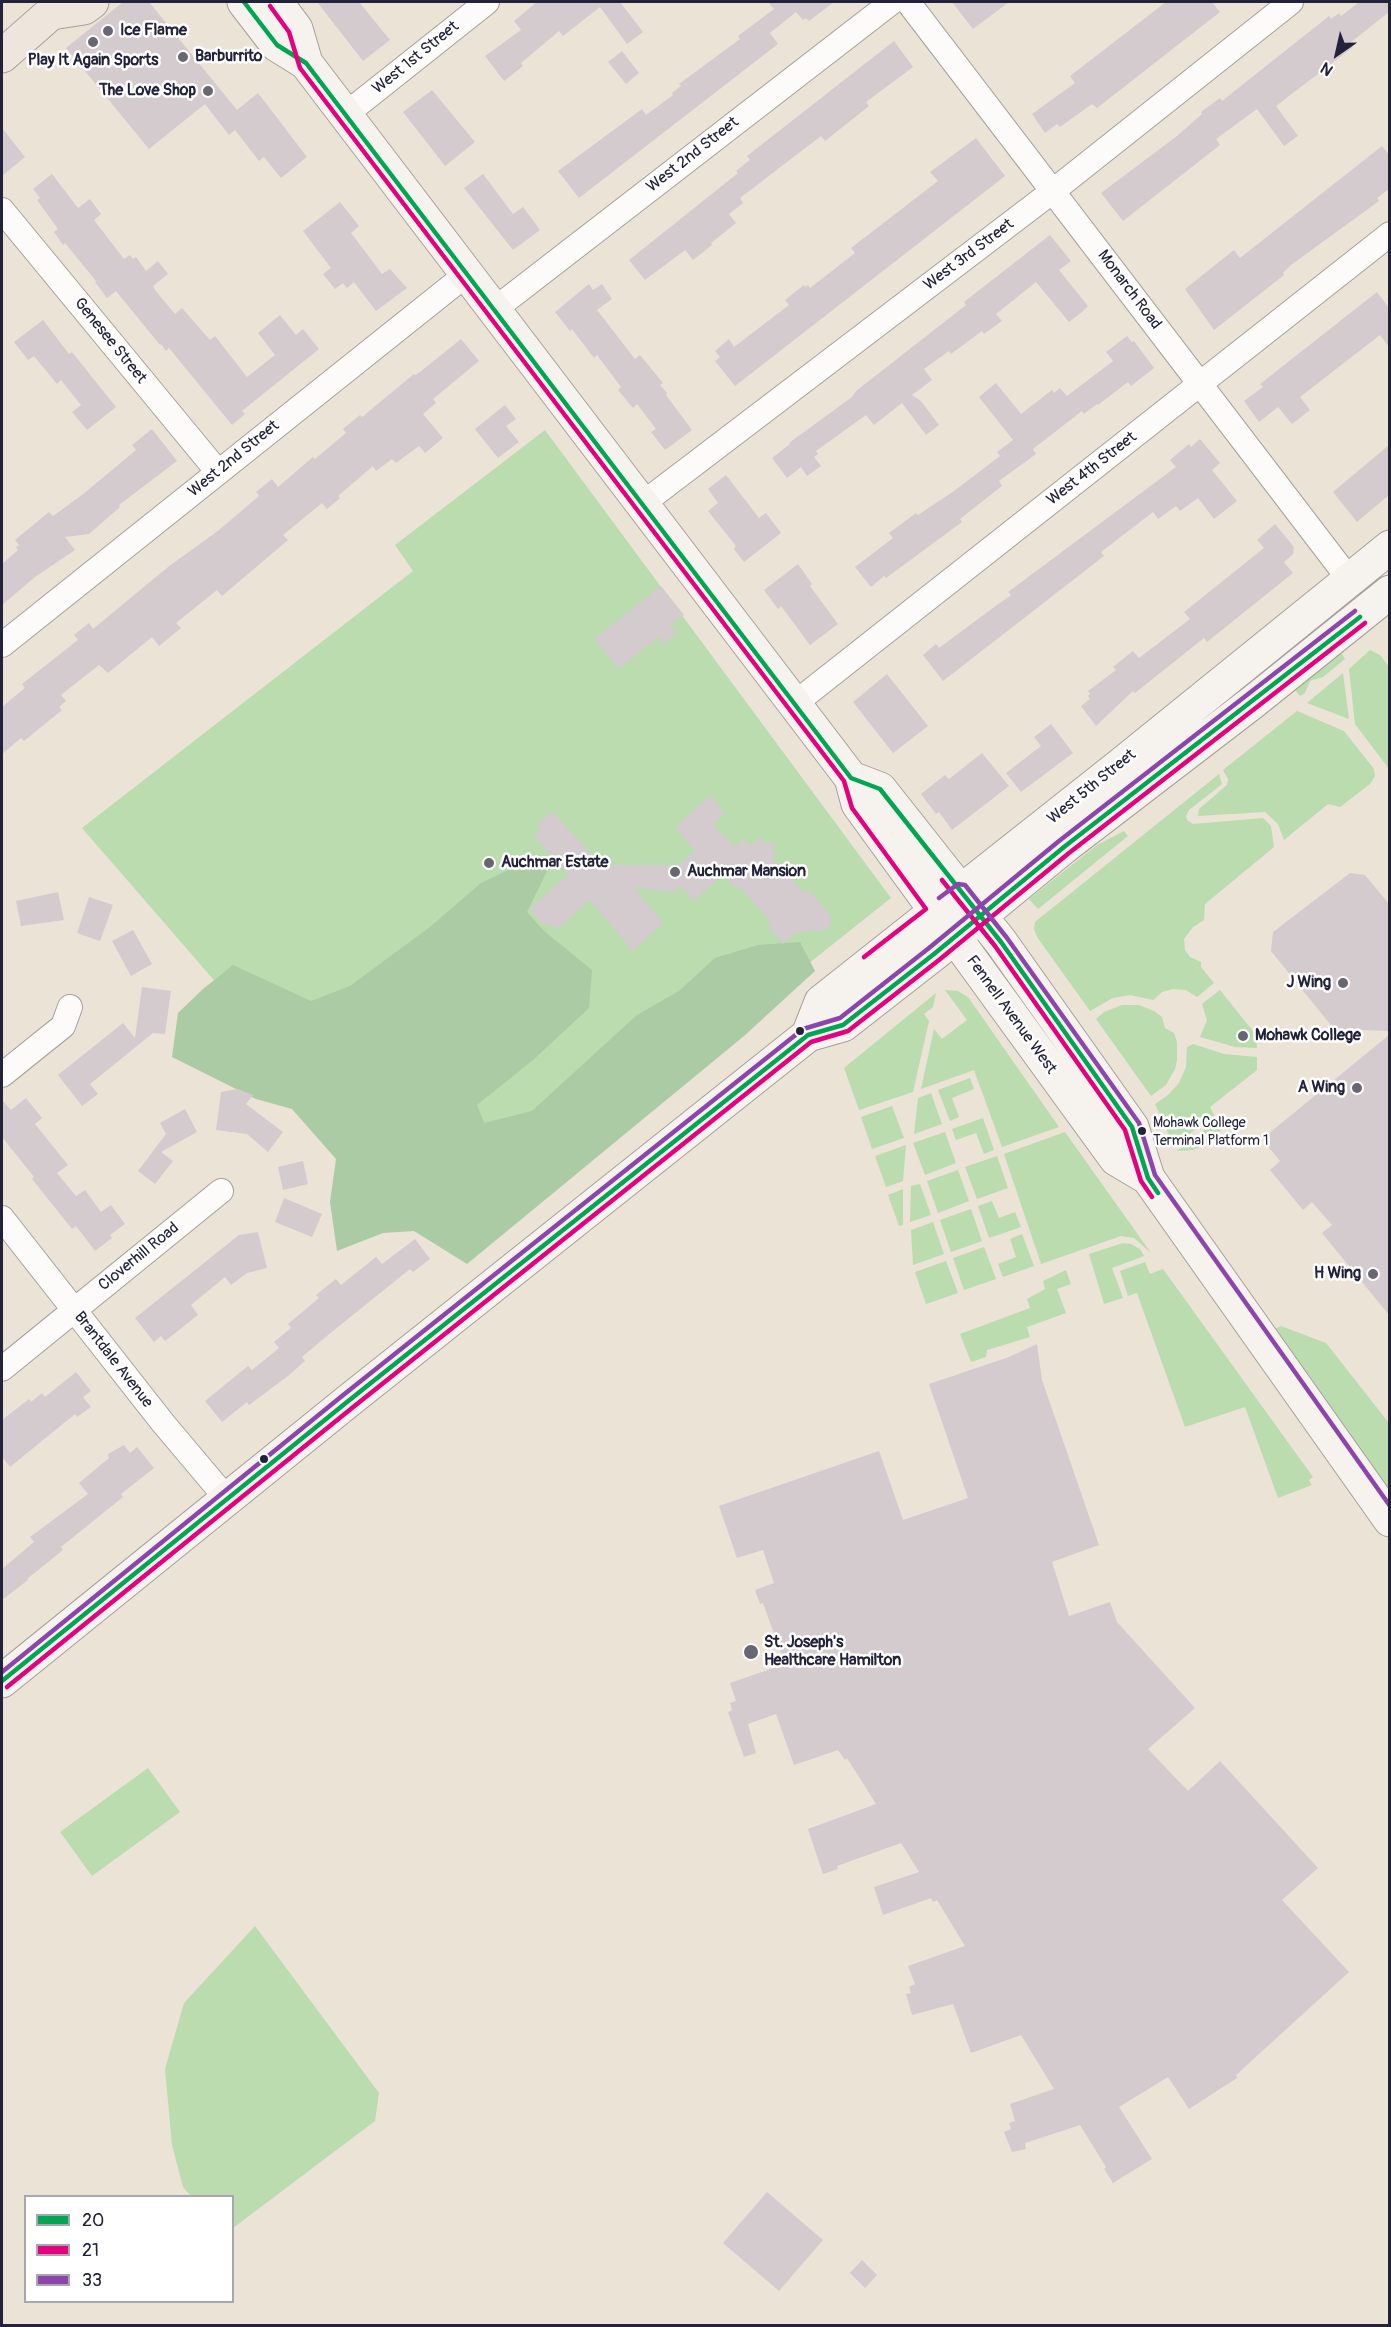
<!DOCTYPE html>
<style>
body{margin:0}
#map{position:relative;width:1391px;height:2327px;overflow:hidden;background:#ebe3d5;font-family:Pangolin,sans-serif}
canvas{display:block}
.frame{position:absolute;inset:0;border:3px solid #22223b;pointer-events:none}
.legend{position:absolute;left:24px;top:2195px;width:210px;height:108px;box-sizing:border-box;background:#fff;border:2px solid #a7a7b1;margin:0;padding:8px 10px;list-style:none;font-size:18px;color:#22223b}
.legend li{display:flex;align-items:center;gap:12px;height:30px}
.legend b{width:30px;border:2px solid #a7a7b1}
.north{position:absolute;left:1307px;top:24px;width:60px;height:60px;-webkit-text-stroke:4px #fff;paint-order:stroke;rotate:214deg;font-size:16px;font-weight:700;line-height:24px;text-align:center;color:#22223b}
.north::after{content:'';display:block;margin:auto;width:21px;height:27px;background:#22223b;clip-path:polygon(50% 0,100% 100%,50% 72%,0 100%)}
</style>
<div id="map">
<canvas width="1391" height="2327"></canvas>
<div class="frame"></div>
<ul class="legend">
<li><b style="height:8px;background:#00a651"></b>20</li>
<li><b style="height:8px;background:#e5007d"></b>21</li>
<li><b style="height:8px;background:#8e44ad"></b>33</li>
</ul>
<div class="north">N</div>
</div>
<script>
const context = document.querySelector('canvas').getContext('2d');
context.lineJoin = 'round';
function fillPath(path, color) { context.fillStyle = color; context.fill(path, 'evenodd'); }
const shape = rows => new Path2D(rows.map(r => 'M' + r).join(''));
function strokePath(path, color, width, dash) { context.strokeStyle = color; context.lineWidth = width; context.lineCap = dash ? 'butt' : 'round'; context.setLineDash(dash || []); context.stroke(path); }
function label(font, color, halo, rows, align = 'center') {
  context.font = font + ' Pangolin,sans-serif'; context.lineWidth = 5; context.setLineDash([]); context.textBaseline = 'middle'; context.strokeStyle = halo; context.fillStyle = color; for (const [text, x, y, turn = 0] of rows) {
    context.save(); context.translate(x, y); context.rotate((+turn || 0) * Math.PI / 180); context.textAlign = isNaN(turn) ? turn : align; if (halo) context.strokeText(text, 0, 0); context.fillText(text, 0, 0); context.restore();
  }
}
fillPath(shape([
 [545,430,891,898,448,1250,82,828,413,571,395,545],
 [1370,650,1380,655,1389,667,1389,769,1355,724,1349,669],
 [1341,653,1345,659,1323,677,1310,681,1305,693,1300,696,1295,690],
 [1343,673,1349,719,1307,703],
 [1297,711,1344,731,1374,769,1375,776,1370,784,1340,807,1328,804,1284,840,1278,824,1265,812,1198,816,1199,809,1227,785,1228,779,1223,770],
 [1219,774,1222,784,1189,810,1186,816,1187,820,1193,824,1263,818,1271,826,1274,847,1205,904,1204,920,1193,927,1184,939,1185,950,1190,957,1201,962,1201,967,1214,983,1197,997,1186,990,1173,989,1162,992,1153,1000,1130,995,1113,998,1090,1011,1037,937,1034,929,1035,922],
 [1124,831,1128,836,1038,909,1029,899,1097,845],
 [945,990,958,991,968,997,1059,1127,1002,1147,974,1070,921,1089,934,1029,942,1039,967,1020],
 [1220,990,1256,1035,1257,1048,1235,1047,1200,1037,1207,1020,1202,1004],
 [936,993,933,1007,924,1014,929,1021,913,1092,859,1110,844,1068],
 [1122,1005,1139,1005,1154,1011,1162,1017,1165,1028,1174,1033,1177,1042,1177,1060,1175,1069,1166,1085,1151,1096,1096,1019,1104,1012],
 [1193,1044,1224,1054,1257,1057,1257,1070,1210,1107,1214,1115,1174,1146,1155,1104,1168,1095,1179,1083,1186,1067,1187,1047],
 [970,1078,974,1089,952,1098,959,1117,950,1121,938,1090],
 [931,1093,942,1124,914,1134,918,1098],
 [892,1106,904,1138,872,1149,861,1117],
 [983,1118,994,1150,984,1154,976,1133,956,1140,952,1129],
 [1217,1120,1223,1128,1206,1144,1193,1150,1177,1151],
 [945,1132,956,1163,925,1175,913,1143],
 [1065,1132,1151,1253,1134,1238,1121,1236,1041,1264,1004,1154],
 [906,1145,903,1181,886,1187,875,1156],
 [997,1156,1008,1188,977,1199,965,1167],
 [958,1170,969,1201,938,1213,927,1181],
 [920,1184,931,1215,910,1222,911,1186],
 [903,1189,903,1225,899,1226,888,1195],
 [992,1201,999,1218,1015,1212,1021,1227,989,1238,978,1206],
 [971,1209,982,1241,951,1252,940,1220],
 [933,1222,944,1254,913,1265,911,1230],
 [1022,1234,1034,1266,1003,1277,998,1264,1016,1257,1010,1239],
 [1123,1243,1131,1244,1140,1249,1144,1256,1112,1268,1123,1298,1104,1304,1089,1254],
 [984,1247,996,1279,964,1290,953,1258],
 [946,1261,958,1293,926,1304,915,1272],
 [1145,1262,1150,1274,1163,1269,1313,1477,1309,1480,1312,1485,1278,1498,1245,1407,1185,1427,1137,1293,1128,1296,1120,1271],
 [1066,1270,1071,1284,1057,1289,1066,1313,1027,1327,1030,1337,987,1350,986,1357,971,1362,960,1334,1030,1308,1027,1299,1045,1289,1043,1281],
 [1281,1326,1326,1343,1389,1423,1389,1488,1273,1333,1275,1329],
 [148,1768,180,1812,92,1876,60,1832],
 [255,1926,379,2093,375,2121,233,2228,232,2196,191,2196,183,2187,172,2145,165,2069,184,2003]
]), '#badcae');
fillPath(shape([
 [527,861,547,871,527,912,544,931,592,970,589,1008,533,1060,477,1105,484,1123,532,1111,637,1015,679,991,715,958,758,945,800,942,815,971,744,1036,467,1264,414,1231,383,1233,337,1251,330,1202,336,1159,292,1109,256,1099,172,1057,178,1013,203,989,233,965,311,1001,350,986,430,927,481,883]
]), '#aacba3');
fillPath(shape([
 [123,2,149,2,237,110,258,93,307,157,281,178,264,157,259,161,235,130,229,135,205,104,149,149,66,48],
 [317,2,359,2,390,40,363,61],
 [537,2,620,2,643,32,627,44,600,7,563,36,559,31,521,63,523,66,504,81,485,56,521,30,514,21],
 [768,2,834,2,809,21,806,18,803,20,796,12,770,33,778,44,579,198,558,171,642,109,646,115,673,95,672,93,681,86,679,84,740,39,738,36,774,9],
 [952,2,1009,2,973,29],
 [1166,2,1212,2,1220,12,1097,108,1092,104,1060,127,1057,124,1045,133,1032,114,1075,83,1070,76],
 [1359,2,1389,2,1389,12,1350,43,1353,47,1276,106,1298,136,1284,146,1257,109,1216,139,1220,145,1123,221,1101,193,1177,136,1202,114,1201,112,1220,98,1222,101,1329,16,1331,19,1339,13,1341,16],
 [894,41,913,67,866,102,869,106,825,141,821,136,740,198,743,203,729,214,736,223,711,243,712,245,693,260,685,250,645,280,629,260,738,173,736,171,750,160,747,156],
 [622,51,639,73,626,84,608,62],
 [432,90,475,142,445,166,403,112],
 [2,128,25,157,2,176],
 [976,138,1005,176,735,386,715,361,720,357,715,351,729,339,734,347,789,305,785,300,804,285,805,287,808,285,810,288,855,253,851,248,938,181,930,172],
 [1382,146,1389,155,1389,189,1377,198,1379,201,1291,265,1283,273,1284,275,1214,330,1185,289,1234,250,1240,258],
 [52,174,78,208,90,199,101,214,94,220,124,259,130,255,133,259,136,257,146,271,158,261,168,274,153,286,155,290,175,314,182,308,210,340,215,336,247,377,275,355,258,333,280,315,296,335,303,329,319,349,242,411,245,414,232,425,169,348,166,351,161,344,160,345,116,291,107,298,95,282,96,281,65,243,63,245,54,232,58,229,37,200,40,198,33,189],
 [483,174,513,214,523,207,540,230,513,250,464,188],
 [340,202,359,226,351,233,382,274,390,269,407,288,376,311,354,282,347,288,343,283,335,289,323,274,331,268,303,231],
 [1050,235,1071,261,1059,270,1088,306,1082,312,1069,322,1036,282,996,314,1002,321,984,334,982,331,951,354,949,351,924,369,932,380,912,395,921,401,939,425,926,435,902,403,874,425,866,415,816,451,818,454,814,457,821,466,807,476,801,467,787,478,772,458,790,444,789,443,852,397,856,391,966,305,964,302],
 [589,284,593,290,602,284,612,299,597,310,635,359,640,355,663,383,660,385,667,393,666,395,692,430,665,450,651,432,656,429,637,404,633,408,618,390,621,387,597,355,594,358,572,329,570,331,555,312],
 [1377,292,1389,308,1389,347,1380,335,1300,397,1310,410,1292,424,1278,407,1259,422,1244,401,1263,387,1260,384],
 [43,320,69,354,72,352,116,407,87,430,72,412,81,405,61,380,57,384,34,356,28,360,14,342],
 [1127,336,1132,342,1134,341,1154,368,1131,386,1128,382,1098,405,1097,404,1084,414,1082,411,1033,449,1036,454,999,481,1002,486,960,519,962,522,886,578,884,576,871,587,855,567,893,538,889,533,916,513,918,515,954,491,1000,456,997,452,1013,440,979,397,996,383,1021,414,1052,390,1054,393,1060,388,1067,396,1113,361,1106,352],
 [461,339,479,361,433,399,436,403,423,414,443,438,425,453,419,446,396,463,392,459,376,471,373,466,338,496,340,498,327,509,322,503,283,535,288,540,222,596,217,590,176,623,181,628,159,646,152,637,108,673,99,665,61,695,66,701,59,707,62,710,24,741,21,738,2,754,2,707,25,688,22,684,78,640,74,635,89,623,93,629,168,567,219,530,259,496,256,492,272,479,278,487,313,457,315,459,346,433,343,429,360,415,362,417,414,374,415,375,420,372],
 [505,405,516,419,506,426,519,442,498,458,475,429],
 [152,429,177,461,119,505,120,507,89,534,65,537,75,550,35,577,2,605,2,564,18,550,16,547,19,545,15,540,49,512,53,516,82,495,136,450,132,445],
 [1200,439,1220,463,1212,470,1237,501,1214,519,1198,498,1180,511,1176,506,1158,519,1153,512,1101,552,1104,556,943,681,923,655,936,644,939,648,982,616,1011,595,1008,592,1176,467,1170,460,1189,444,1191,447],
 [1389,445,1389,495,1357,522,1333,492],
 [726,475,759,518,766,513,781,533,744,562,734,549,736,546,708,511,718,503,708,489],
 [1275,524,1294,547,1293,554,1284,562,1293,573,1207,642,1204,638,1135,693,1133,691,1096,726,1081,706,1090,699,1088,696,1090,694,1088,691,1116,670,1113,667,1133,651,1139,658,1190,619,1184,612,1264,548,1257,540],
 [798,564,812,584,810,586,838,624,810,645,781,606,778,609,764,590],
 [661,586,684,615,670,625,676,634,664,644,659,637,618,669,594,639],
 [887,674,928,726,893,753,853,702],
 [1051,724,1073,753,1021,792,1006,773,1041,746,1034,737],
 [982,753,1009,786,952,830,939,812,936,814,921,794,945,775,949,779],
 [710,795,725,814,713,825,735,847,744,838,750,846,761,837,766,843,773,841,773,850,776,853,772,858,804,893,809,890,831,916,830,925,823,931,805,930,800,934,797,932,783,944,768,926,771,922,740,887,737,889,723,874,694,901,681,887,674,892,634,888,663,923,633,951,590,900,556,930,548,923,544,926,529,909,568,875,533,835,541,828,537,824,552,811,604,869,609,865,678,865,695,851,675,827],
 [1350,873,1365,875,1389,904,1389,1031,1334,1029,1271,951,1273,932],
 [58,892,64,920,21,926,16,901],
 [89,897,113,905,100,941,77,933],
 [133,930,152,964,131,976,112,941],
 [142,987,171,991,165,1034,153,1033,90,1084,98,1094,82,1106,58,1075,123,1023,135,1038],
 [1389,1035,1389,1315,1322,1233,1332,1225,1312,1202,1303,1210,1270,1170,1280,1161,1262,1139],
 [238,1089,253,1095,246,1104,283,1132,268,1152,247,1134,216,1130,221,1092],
 [26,1098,42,1118,35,1124,68,1165,57,1173,76,1196,85,1190,101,1212,111,1205,125,1224,110,1235,112,1238,95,1251,76,1226,72,1229,32,1179,34,1177,2,1137,2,1100,11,1110],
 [185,1109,197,1132,161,1152,173,1161,155,1184,138,1171,166,1134,160,1123],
 [303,1161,308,1184,283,1190,278,1167],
 [284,1198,322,1214,312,1237,275,1222],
 [258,1232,267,1268,247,1273,231,1285,225,1277,191,1305,198,1315,165,1341,161,1336,154,1342,135,1318,239,1235],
 [415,1239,430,1259,413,1272,410,1269,328,1335,302,1357,305,1361,288,1376,249,1405,247,1402,222,1422,205,1401,248,1366,252,1370,279,1348,274,1342,291,1328,288,1324,319,1298,316,1295,336,1279,341,1285,376,1257,382,1264],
 [1037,1344,1042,1380,1099,1545,1052,1562,1069,1616,1110,1602,1117,1622,1195,1708,1148,1749,1188,1791,1220,1761,1318,1868,1282,1900,1349,1972,1236,2075,1237,2078,1189,2109,1168,2077,1119,2107,1152,2159,1113,2183,1104,2169,1106,2167,1080,2125,1025,2143,1026,2149,1012,2152,1004,2132,1011,2129,1009,2123,1015,2121,1010,2104,1054,2089,1021,2035,971,2053,953,2004,912,2015,906,1994,911,1993,909,1987,915,1984,908,1966,965,1946,937,1900,933,1902,931,1898,883,1915,874,1887,919,1872,901,1843,837,1866,838,1869,823,1874,808,1829,876,1804,847,1758,845,1760,838,1750,794,1765,776,1714,748,1724,756,1753,744,1757,728,1712,732,1710,730,1703,736,1701,730,1683,785,1664,763,1603,760,1604,755,1590,774,1583,763,1550,737,1558,719,1506,879,1451,903,1520,968,1498,929,1384,1009,1357],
 [76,1372,91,1391,83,1397,91,1407,77,1417,75,1414,10,1467,2,1457,2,1420,29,1399,31,1402,42,1393,45,1397],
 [124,1445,130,1453,137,1447,154,1468,121,1494,123,1497,61,1547,63,1550,27,1579,28,1580,2,1600,2,1569,34,1542,30,1537,88,1494,79,1483,109,1458,108,1454],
 [767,2192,823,2240,779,2291,723,2243],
 [862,2260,877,2275,865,2288,850,2273]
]), '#d4cbce');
const minor = shape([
 [908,2,1349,579],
 [346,114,487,2],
 [2,210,218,472],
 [495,309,892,2],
 [642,504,1053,191,1291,2],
 [2,645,468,273],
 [794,704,1390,234],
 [2,1075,63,1026,70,1007],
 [2,1218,163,1423,227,1499],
 [2,1369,221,1191]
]);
const secondary = shape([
 [244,2,277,45,306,63],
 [276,2,296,29,306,63,851,778,858,804,1116,1159,1148,1178],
 [851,778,880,789,1001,942,1132,1127,1148,1178,1390,1520],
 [808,1035,821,1002,1118,767,1390,547],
 [2,1681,347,1402,808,1035,843,1025,934,954,1064,847,1253,702,1390,592]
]);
const primary = shape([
 [51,13,84,8,92,2],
 [2,56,51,13,57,2]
]);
strokePath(minor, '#a5a09b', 26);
strokePath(secondary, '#a5a09b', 35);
strokePath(primary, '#a5a09b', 35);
strokePath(minor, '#fcfbf9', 24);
strokePath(secondary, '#f6f2ee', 33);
strokePath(primary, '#eee6dd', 33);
strokePath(shape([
 [244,2,277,45,306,63,851,778,880,789,1001,942,1132,1127,1148,1178,1158,1193],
 [2,1681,347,1402,808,1035,843,1025,934,954,1064,847,1360,617]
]), '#00a651', 4.5);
strokePath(shape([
 [270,6,289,32,300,68,844,781,852,808,926,909,864,957],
 [942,880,995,946,1125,1130,1141,1181,1152,1197],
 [7,1687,352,1408,811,1042,848,1031,939,960,1069,853,1365,623]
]), '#e5007d', 4.5);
strokePath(shape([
 [939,898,958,884,965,885,1007,938,1139,1123,1155,1175,1390,1506],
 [2,1672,342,1396,803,1029,840,1018,929,948,1059,841,1355,611]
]), '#8e44ad', 4.5);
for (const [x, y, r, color] of [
 [108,31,6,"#686671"],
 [93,42,6,"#686671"],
 [183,57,6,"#686671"],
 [208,91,6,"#686671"],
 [489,863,6,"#686671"],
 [675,872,6,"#686671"],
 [1343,983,6,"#686671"],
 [800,1031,5,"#22223b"],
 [1243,1036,6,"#686671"],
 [1357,1088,6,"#686671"],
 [1142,1131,5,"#22223b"],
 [1373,1274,6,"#686671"],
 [264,1459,5,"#22223b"],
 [751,1652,8,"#686671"]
]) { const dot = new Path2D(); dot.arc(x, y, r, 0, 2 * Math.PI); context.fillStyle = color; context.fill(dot); strokePath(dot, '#fff', 2); }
label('14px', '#22223b', '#fff', [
 ["Mohawk College",1153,1123],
 ["Terminal Platform 1",1153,1141]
], 'left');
label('bold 16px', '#22223b', '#fff', [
 ["Ice Flame",120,31],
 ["Barburrito",195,57],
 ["Play It Again Sports",93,61,"center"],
 ["The Love Shop",196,91,"right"],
 ["Auchmar Estate",501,863],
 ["Auchmar Mansion",687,872],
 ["J Wing",1331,983,"right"],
 ["Mohawk College",1255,1036],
 ["A Wing",1345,1088,"right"],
 ["H Wing",1361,1274,"right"],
 ["St. Joseph's",764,1643],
 ["Healthcare Hamilton",764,1661]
], 'left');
label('16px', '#22223b', '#fff', [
 ["West 1st Street",416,58,-39],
 ["West 2nd Street",693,155,-38],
 ["West 3rd Street",969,255,-37],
 ["Monarch Road",1129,290,53],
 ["Genesee Street",110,341,51],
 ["West 2nd Street",234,459,-39],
 ["West 4th Street",1092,469,-38],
 ["West 5th Street",1092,787,-39],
 ["Fennell Avenue West",1011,1015,54],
 ["Cloverhill Road",139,1257,-39],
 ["Brantdale Avenue",113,1360,52]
]);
</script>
